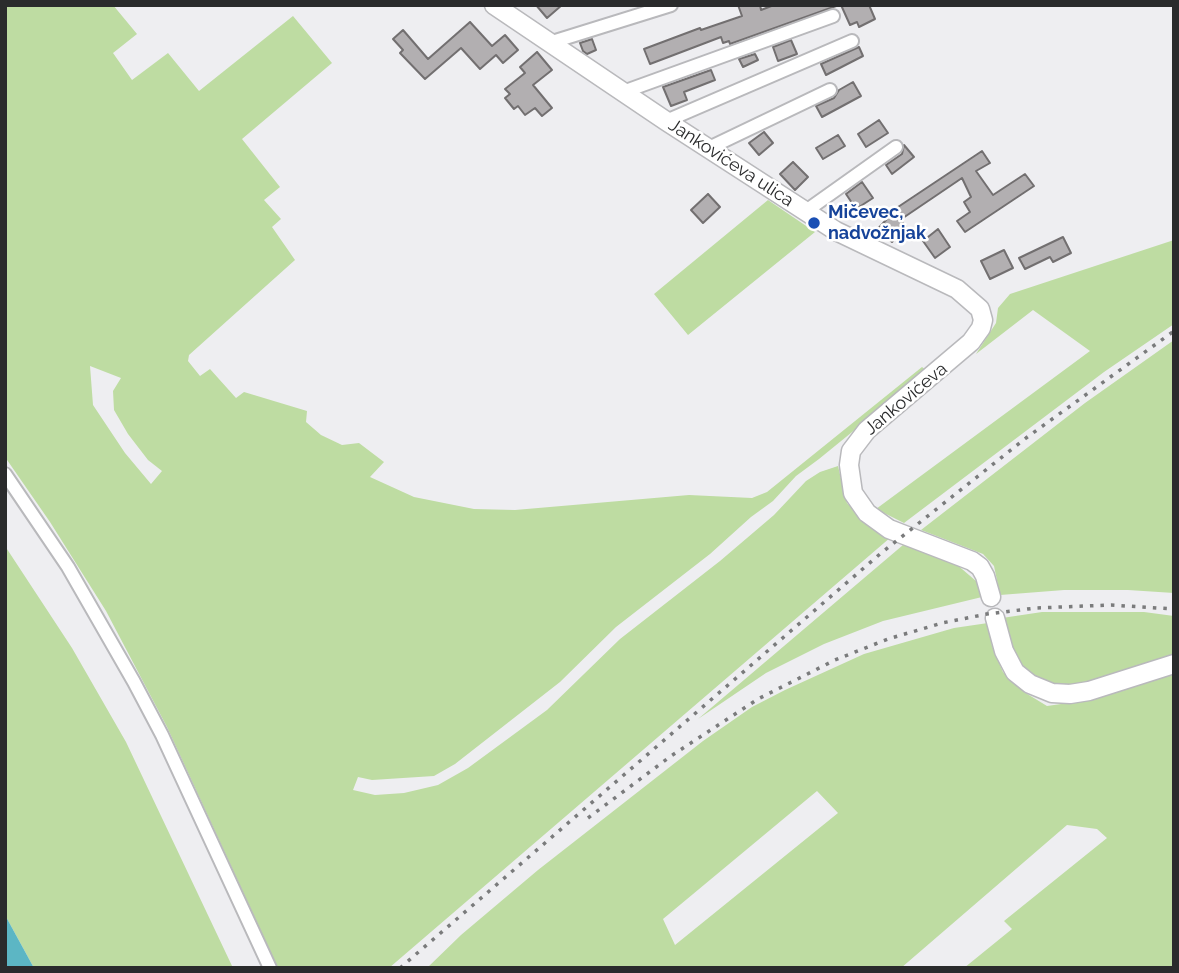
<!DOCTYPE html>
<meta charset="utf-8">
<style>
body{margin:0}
#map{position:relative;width:1179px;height:973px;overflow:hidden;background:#eeeef1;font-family:Raleway,sans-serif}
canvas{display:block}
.frame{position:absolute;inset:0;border:7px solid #2a2b2c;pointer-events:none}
</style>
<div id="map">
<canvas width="1179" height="973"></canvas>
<div class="frame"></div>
</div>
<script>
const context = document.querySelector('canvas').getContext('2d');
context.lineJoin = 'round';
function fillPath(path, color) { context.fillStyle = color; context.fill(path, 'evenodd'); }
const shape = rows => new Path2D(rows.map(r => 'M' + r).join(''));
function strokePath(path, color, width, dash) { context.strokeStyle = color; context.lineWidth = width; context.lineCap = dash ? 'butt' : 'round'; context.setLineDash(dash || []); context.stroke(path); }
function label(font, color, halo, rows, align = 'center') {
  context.font = font + ' Raleway,sans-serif'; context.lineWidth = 5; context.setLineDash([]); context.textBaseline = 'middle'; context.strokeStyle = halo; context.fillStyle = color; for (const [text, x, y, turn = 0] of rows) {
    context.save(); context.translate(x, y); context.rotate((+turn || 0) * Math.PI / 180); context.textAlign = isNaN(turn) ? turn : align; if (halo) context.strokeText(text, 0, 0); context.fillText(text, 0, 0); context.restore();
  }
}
fillPath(shape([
 [5,5,113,5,137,34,113,53,132,80,168,53,199,91,293,16,332,63,242,139,280,187,264,200,281,219,272,227,295,260,189,355,188,361,200,376,210,369,236,398,244,392,307,411,306,422,321,435,342,445,359,443,384,462,370,477,414,497,474,509,515,510,689,495,752,498,767,492,922,367,927,371,819,459,796,476,773,501,751,517,710,554,616,627,560,682,455,764,434,776,372,780,358,777,353,790,375,795,404,793,438,785,468,768,547,710,620,639,720,561,774,515,806,481,820,472,838,466,847,503,867,524,891,537,389,968,278,968,167,727,106,611,50,522,5,457],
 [90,366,121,378,113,391,114,410,128,434,148,460,162,471,151,484,125,453,93,405],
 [768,200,815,232,688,335,654,294],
 [1174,240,1174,324,1104,372,904,523,876,509,1090,351,1033,310,976,354,996,323,998,308,1010,294],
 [1174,340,1174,593,1128,590,1064,590,1000,595,994,566,983,554,921,530,1085,403],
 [903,545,955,563,976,581,981,588,982,597,883,621,824,644,766,673,698,719],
 [5,546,72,648,126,742,233,968,34,968,5,915],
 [1042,612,1144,612,1174,616,1174,655,1090,683,1073,686,1046,683,1021,667,1011,647,1002,618],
 [988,623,992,646,1003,672,1024,692,1047,706,1089,700,1174,670,1174,968,964,968,1012,929,1004,921,1107,838,1097,829,1067,825,901,968,427,968,461,935,538,870,703,741,752,707,785,690,864,654,954,628],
 [817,791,838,813,675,945,663,919]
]), '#bedca2');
fillPath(shape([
 [5,915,34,968,5,968]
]), '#5cb6c4');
const building = shape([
 [536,5,562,5,547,18,536,5],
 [738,5,760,5,761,10,774,5,839,5,730,44,729,41,723,43,721,37,650,64,644,49,700,28,701,30,742,16,738,5],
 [841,5,869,5,875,19,859,27,857,22,850,25,841,5],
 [470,22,492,46,505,35,518,50,503,63,496,55,480,69,461,48,425,79,400,53,403,50,393,39,403,30,428,59,470,22],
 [592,39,596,50,587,54,583,51,580,43,592,39],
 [791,40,797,54,778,61,773,47,791,40],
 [859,47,863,56,826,75,821,64,859,47],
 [537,52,552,70,533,85,552,108,542,116,535,108,525,115,518,106,514,109,505,98,510,94,505,89,525,73,520,67,537,52],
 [755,54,758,60,743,67,739,59,755,54],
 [711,70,715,80,684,92,687,100,671,106,663,87,711,70],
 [853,82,861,96,822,117,816,106,834,98,839,90,853,82],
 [879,120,888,133,866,147,858,134,879,120],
 [764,132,773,143,759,155,749,143,764,132],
 [838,135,845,146,823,159,816,148,838,135],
 [904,145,914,157,892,174,886,165,902,154,904,145],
 [982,151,990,163,976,171,993,195,1025,174,1034,186,965,232,957,221,970,212,964,202,971,197,962,178,900,220,906,226,892,242,882,233,877,237,874,233,898,207,982,151],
 [793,162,808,177,795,190,780,174,793,162],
 [862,182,873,198,856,209,846,194,862,182],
 [708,194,720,207,703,223,691,210,708,194],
 [938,229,950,247,935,258,923,241,938,229],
 [1063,237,1071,253,1053,262,1050,257,1025,269,1019,258,1063,237],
 [1004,250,1013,268,990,279,981,261,1004,250]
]);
fillPath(building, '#b2afb1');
strokePath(building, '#726f70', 2);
const street = shape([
 [549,43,671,5],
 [623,92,833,16],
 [666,121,852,41],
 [709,148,830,90],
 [806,211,896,147],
 [5,474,68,567,134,682,162,735,270,968]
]);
const secondary = shape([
 [494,5,666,121,836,231,957,289,980,309,983,320,981,328,971,342,867,430,851,451,849,465,853,493,867,513,889,529,972,561,980,567,985,576,991,597],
 [995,618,1004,651,1015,672,1030,684,1052,693,1070,694,1089,691,1174,664]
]);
strokePath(street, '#b9b9bc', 16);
strokePath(secondary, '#b9b9bc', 21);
strokePath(street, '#fff', 12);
strokePath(secondary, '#fff', 18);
strokePath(shape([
 [588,818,671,756,758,699,835,660,888,639,942,623,987,614,1036,608,1111,605,1174,609],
 [400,968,880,554,1026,438,1174,331]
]), '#7a7b7c', 3.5, [3.5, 7]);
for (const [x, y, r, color] of [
 [814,223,7,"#1a4fb4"]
]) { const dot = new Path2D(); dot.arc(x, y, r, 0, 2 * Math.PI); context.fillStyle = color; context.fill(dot); strokePath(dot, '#fff', 2.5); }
label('18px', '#2a2b2c', '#fff', [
 ["Jankovićeva ulica",731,163,33],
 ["Jankovićeva",906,399,-40]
]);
label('bold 18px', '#164399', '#fff', [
 ["Mičevec,",828,213],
 ["nadvožnjak",828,234]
], 'left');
</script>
